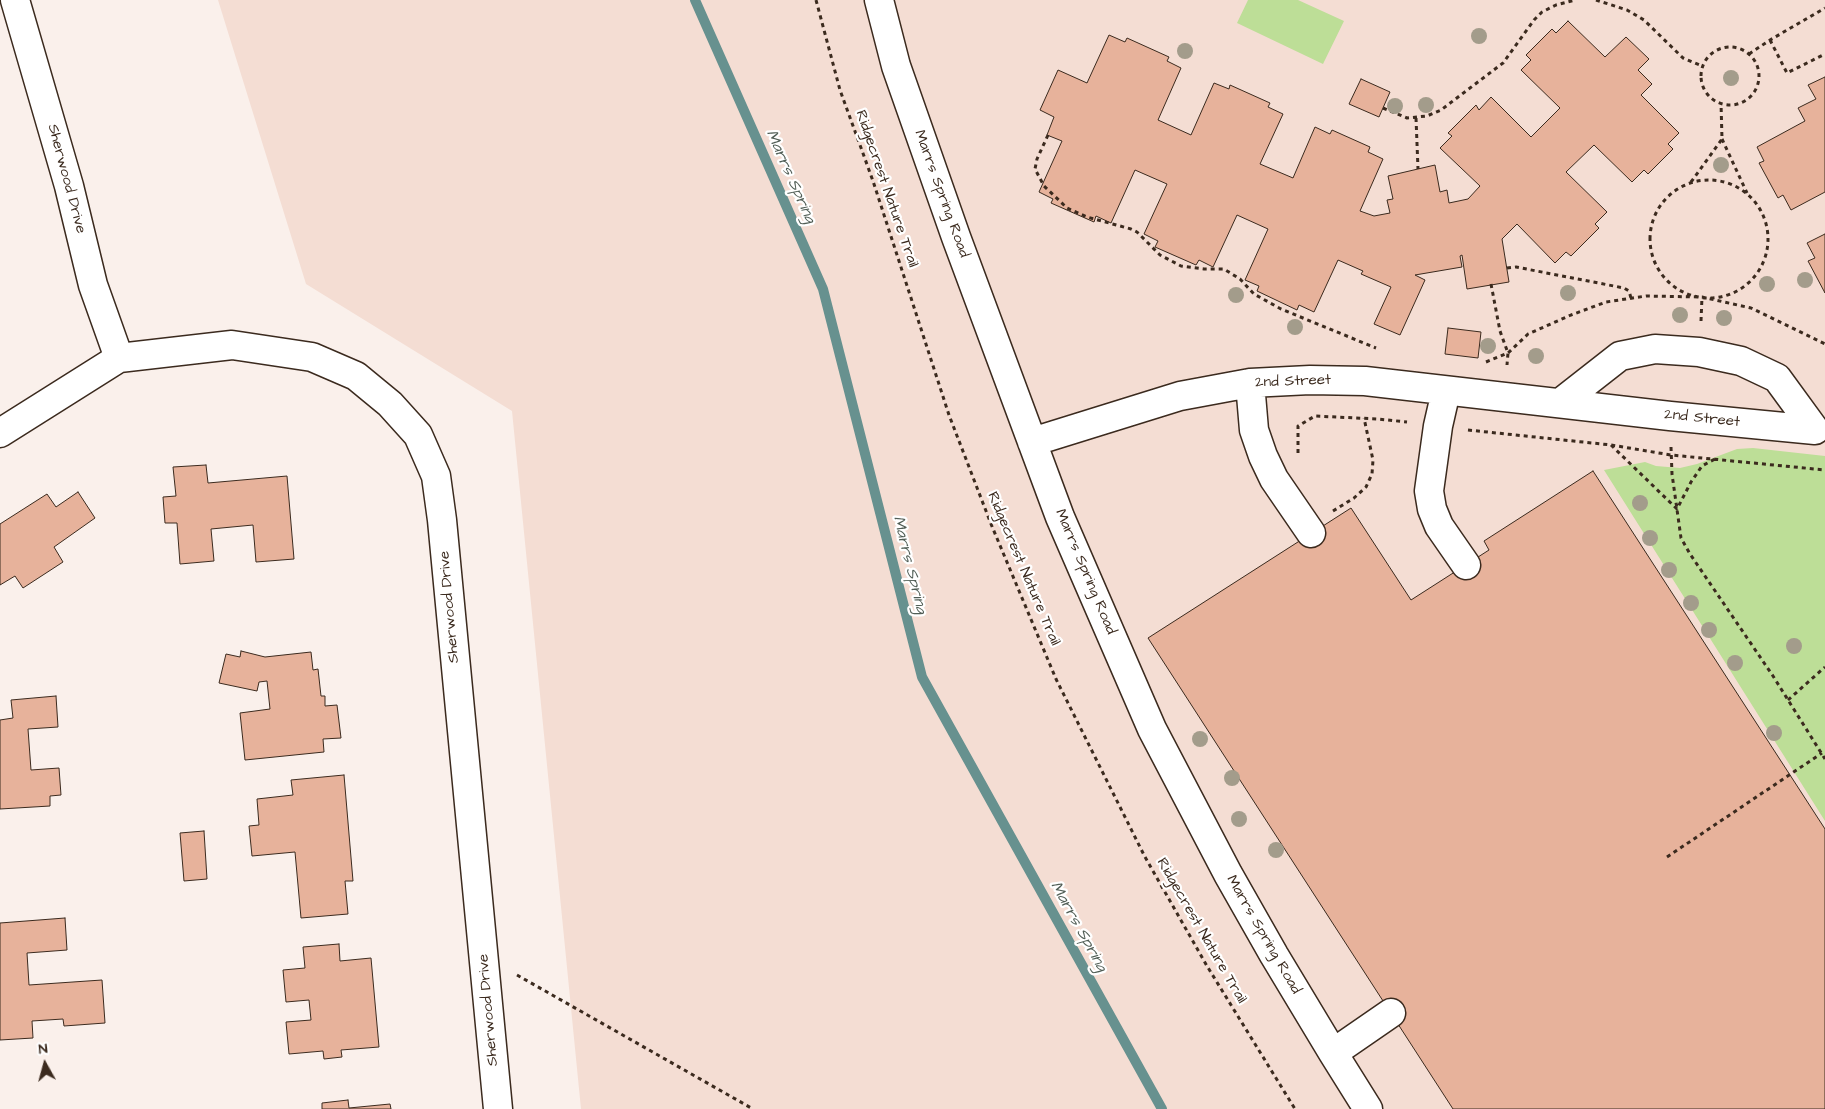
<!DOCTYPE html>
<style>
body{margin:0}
#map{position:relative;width:1825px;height:1109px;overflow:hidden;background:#faf0eb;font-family:"Architects Daughter",sans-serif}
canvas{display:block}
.north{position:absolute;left:20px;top:1039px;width:50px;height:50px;-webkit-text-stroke:4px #fff;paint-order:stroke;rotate:353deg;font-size:14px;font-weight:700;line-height:20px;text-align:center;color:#3b2a1e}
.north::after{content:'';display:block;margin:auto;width:18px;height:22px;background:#3b2a1e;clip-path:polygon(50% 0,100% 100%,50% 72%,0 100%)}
</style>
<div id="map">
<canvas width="1825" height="1109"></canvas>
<div class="north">N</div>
</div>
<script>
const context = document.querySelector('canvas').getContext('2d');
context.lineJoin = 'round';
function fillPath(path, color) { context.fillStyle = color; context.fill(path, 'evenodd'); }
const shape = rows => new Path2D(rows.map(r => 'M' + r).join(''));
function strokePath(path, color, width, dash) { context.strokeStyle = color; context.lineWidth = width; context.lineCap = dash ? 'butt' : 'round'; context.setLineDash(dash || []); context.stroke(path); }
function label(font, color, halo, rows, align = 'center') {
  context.font = font + ' "Architects Daughter",sans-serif'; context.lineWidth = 4.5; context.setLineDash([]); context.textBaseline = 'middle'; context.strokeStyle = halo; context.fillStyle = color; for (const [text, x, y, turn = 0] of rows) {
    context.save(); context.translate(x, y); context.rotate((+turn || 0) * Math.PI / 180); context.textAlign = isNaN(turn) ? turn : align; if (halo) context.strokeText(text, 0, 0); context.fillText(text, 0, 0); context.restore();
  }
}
fillPath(shape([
 [218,0,1825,0,1825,1109,581,1109,512,411,306,284]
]), '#f4ddd3');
fillPath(shape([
 [1248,0,1298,0,1344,21,1323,64,1237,23],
 [1753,448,1825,456,1825,821,1604,470,1645,462,1656,466,1680,468,1697,464,1737,449]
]), '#bdde97');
strokePath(shape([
 [695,0,823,289,922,677,1162,1109]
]), '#67918f', 10);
const building = shape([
 [1568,21,1605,57,1626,37,1649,59,1638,70,1652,84,1641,95,1679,133,1668,144,1673,149,1648,174,1644,170,1632,182,1594,145,1566,172,1607,212,1595,224,1599,228,1571,256,1566,252,1555,263,1517,224,1502,239,1509,282,1467,289,1462,255,1460,256,1462,267,1415,275,1425,280,1400,335,1374,324,1391,287,1361,274,1363,271,1338,260,1314,312,1299,305,1297,310,1257,291,1259,286,1245,280,1268,229,1237,215,1213,267,1199,260,1196,265,1155,247,1158,241,1144,234,1167,184,1135,170,1111,223,1096,216,1094,222,1051,203,1053,199,1039,192,1062,141,1047,135,1054,117,1040,110,1058,70,1087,83,1109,35,1125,42,1127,38,1169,57,1167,61,1181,68,1158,120,1191,135,1214,83,1229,89,1230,85,1270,103,1268,107,1283,114,1260,164,1293,178,1315,127,1330,134,1332,130,1370,147,1368,152,1383,159,1360,211,1374,216,1390,213,1387,200,1393,199,1388,176,1435,165,1440,192,1447,190,1449,203,1468,199,1480,186,1440,148,1452,136,1448,133,1476,105,1479,110,1491,97,1531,137,1560,108,1521,70,1531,60,1526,55,1552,29,1556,33,1568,21],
 [1825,77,1825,192,1791,210,1783,195,1778,198,1759,163,1764,161,1757,147,1805,121,1798,108,1816,99,1808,85,1825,77],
 [1361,79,1390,92,1379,117,1349,104,1361,79],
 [1825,234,1825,293,1808,261,1815,258,1807,243,1825,234],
 [1448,328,1481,332,1478,358,1445,354,1448,328],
 [206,465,208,483,287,476,294,559,256,562,253,525,211,529,214,561,180,564,177,523,165,523,163,497,176,496,173,467,206,465],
 [1593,471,1825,829,1825,1109,1453,1109,1148,638,1351,508,1411,600,1489,550,1484,541,1593,471],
 [78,492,95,518,54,547,63,562,23,588,15,576,0,585,0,524,47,494,56,507,78,492],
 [241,651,265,657,311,652,313,670,318,669,321,696,325,696,325,706,337,705,341,738,323,739,324,752,245,760,240,713,270,709,267,681,259,682,257,691,219,683,226,654,240,657,241,651],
 [56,696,58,727,28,729,31,770,59,768,61,795,50,796,50,806,0,809,0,720,13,718,11,700,56,696],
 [344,775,353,881,345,881,348,914,301,918,295,852,252,856,249,826,259,825,257,799,293,795,291,780,344,775],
 [204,831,207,879,184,881,180,833,204,831],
 [65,918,67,950,27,953,29,985,102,980,105,1023,64,1026,63,1019,32,1021,33,1038,0,1040,0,923,65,918],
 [339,944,340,961,371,958,379,1047,341,1050,342,1057,324,1059,323,1051,289,1054,286,1022,311,1020,309,1000,286,1002,283,970,305,968,303,947,339,944],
 [348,1100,349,1108,390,1104,391,1109,322,1109,322,1103,348,1100]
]);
fillPath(building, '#e7b29b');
strokePath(building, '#3b2a1e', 1);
const minor = shape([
 [15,0,69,186,93,285,119,358],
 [879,0,896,66,956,237,1060,517,1152,729,1228,874,1274,955,1333,1053,1368,1109],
 [1250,383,1254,430,1263,456,1274,479,1311,533],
 [1446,391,1438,426,1429,491,1432,509,1439,526,1466,565],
 [0,433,119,358,232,345,312,357,356,376,390,404,418,435,436,476,442,520,498,1109],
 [1032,442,1180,396,1250,383,1310,380,1365,381,1670,416,1815,430,1777,378,1741,361,1699,352,1655,349,1620,356,1560,403],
 [1333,1053,1391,1013]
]);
strokePath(minor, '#3b2a1e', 31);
strokePath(shape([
 [816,0,840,90,873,181,949,415,991,524,1056,679,1145,857,1207,966,1295,1109],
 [1596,0,1627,10,1644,20,1683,58,1702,66],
 [1770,40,1787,73,1825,54],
 '1701 76a29 29 0 1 1 58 0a29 29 0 1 1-58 0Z',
 [1749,54,1770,40,1825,8],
 [1383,108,1407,118,1427,116,1441,110,1503,63,1534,20,1542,12,1556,5,1575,0],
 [1416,118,1418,169],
 [1048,135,1037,159,1035,169,1044,186,1067,208,1087,217,1131,229,1137,232,1160,255,1181,266,1204,269,1224,269,1240,279,1254,294,1281,309,1376,348],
 [1722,139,1747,193],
 '1650 239a59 59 0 1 1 118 0a59 59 0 1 1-118 0Z',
 [1691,182,1722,139,1721,103],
 [1507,268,1516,267,1624,288,1629,291,1631,298],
 [1491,284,1500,331,1508,353,1507,365],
 [1701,321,1702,297],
 [1486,362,1508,353,1528,334,1571,315,1606,302,1646,296,1702,297,1751,308,1825,344],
 [1468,430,1611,445,1671,455,1825,470],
 [1611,445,1677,509,1691,482,1702,466,1715,459],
 [1671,447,1672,474,1681,538,1690,554,1773,676,1825,759],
 [1298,453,1298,426,1315,416,1378,419,1407,422],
 [1333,511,1354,498,1366,487,1372,474,1373,460,1364,418],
 [1788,700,1825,667],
 [1667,857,1822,753],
 [517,975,753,1109]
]), '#3b2a1e', 3, [4, 4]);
strokePath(minor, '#fff', 28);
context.fillStyle = '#a39c8b';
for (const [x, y] of [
 [1479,36],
 [1185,51],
 [1731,78],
 [1426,105],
 [1395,106],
 [1721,165],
 [1805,280],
 [1767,284],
 [1568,293],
 [1236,295],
 [1680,315],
 [1724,318],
 [1295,327],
 [1488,346],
 [1536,356],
 [1640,503],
 [1650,538],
 [1669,570],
 [1691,603],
 [1709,630],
 [1794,646],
 [1735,663],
 [1774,733],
 [1200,739],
 [1232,778],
 [1239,819],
 [1276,850]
]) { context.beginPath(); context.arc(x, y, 8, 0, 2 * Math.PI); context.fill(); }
label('15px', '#3b2a1e', '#fff', [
 ["Sherwood Drive",66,179,75],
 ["Ridgecrest Nature Trail",886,189,71],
 ["Marrs Spring Road",941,194,70],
 ["2nd Street",1293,382,-2],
 ["2nd Street",1702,419,6],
 ["Ridgecrest Nature Trail",1023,569,67],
 ["Marrs Spring Road",1085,572,67],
 ["Sherwood Drive",450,607,-95],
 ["Ridgecrest Nature Trail",1201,931,60],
 ["Marrs Spring Road",1263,935,60],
 ["Sherwood Drive",489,1010,-95]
]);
label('italic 16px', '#515e56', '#fff', [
 ["Marrs Spring",790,177,66],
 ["Marrs Spring",909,565,76],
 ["Marrs Spring",1078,927,61]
]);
</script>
